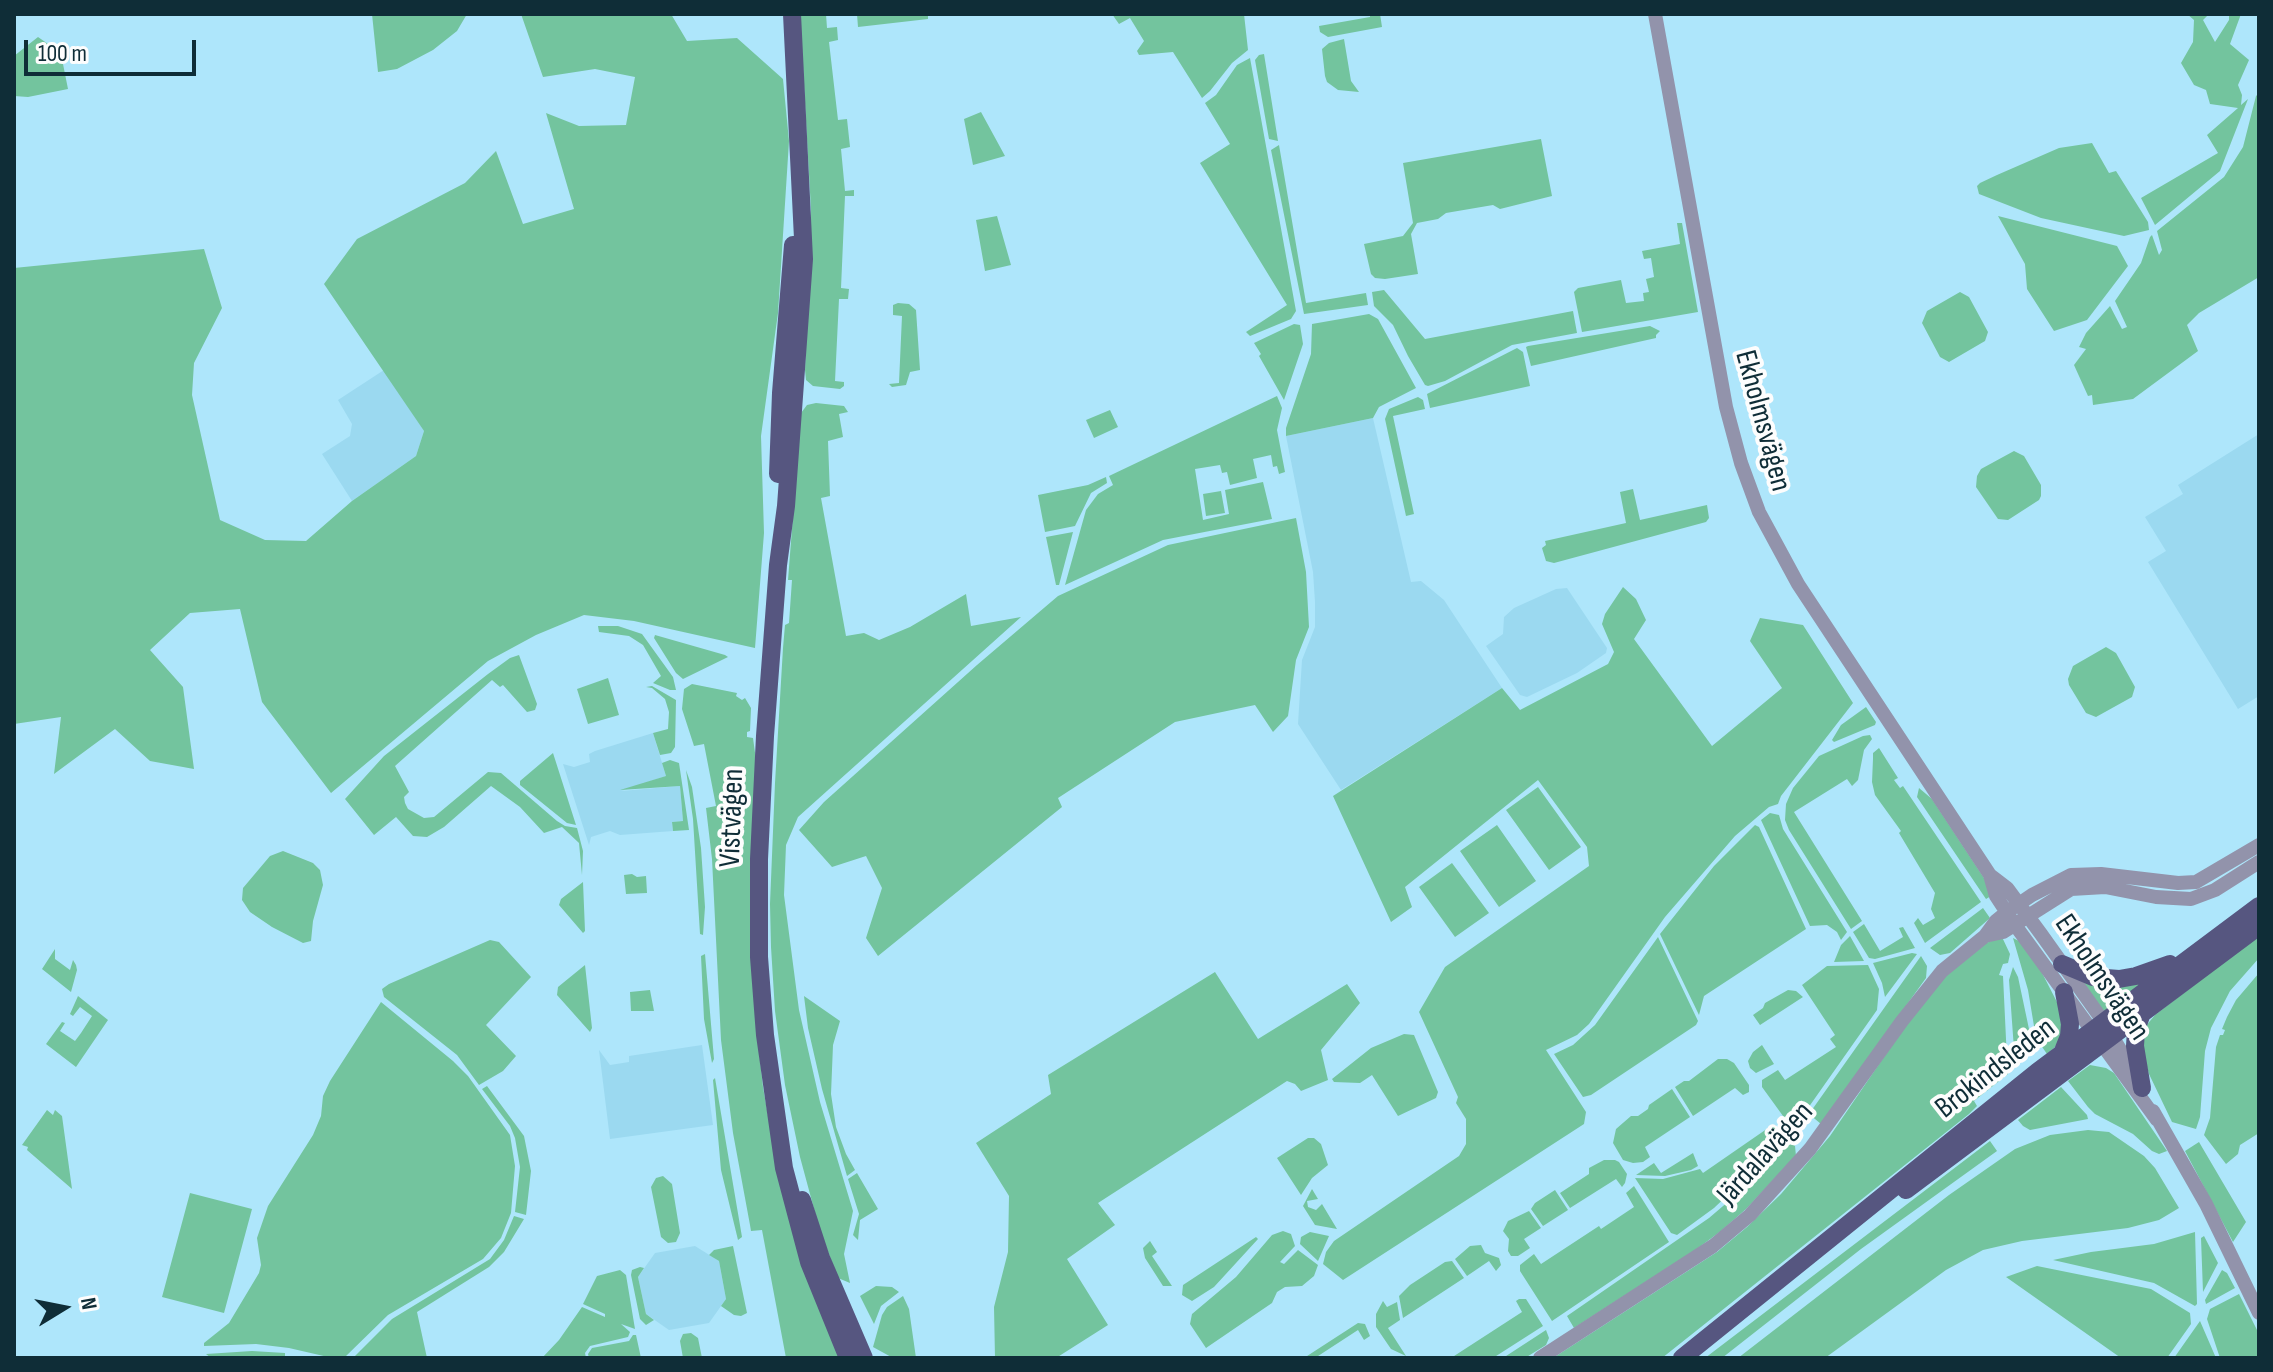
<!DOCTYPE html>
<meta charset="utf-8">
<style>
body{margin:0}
#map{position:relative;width:2273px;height:1372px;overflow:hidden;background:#aee6fb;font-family:"Sofia Sans Condensed",sans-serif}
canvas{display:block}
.frame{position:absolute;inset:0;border:16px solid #0f2d37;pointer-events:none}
.north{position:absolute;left:24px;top:1268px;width:80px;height:80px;-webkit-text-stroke:6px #fdfdfd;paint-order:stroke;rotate:80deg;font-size:22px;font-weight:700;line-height:32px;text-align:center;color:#0f2d37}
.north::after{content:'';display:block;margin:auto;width:28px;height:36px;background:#0f2d37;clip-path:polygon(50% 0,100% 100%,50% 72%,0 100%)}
.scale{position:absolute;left:24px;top:40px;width:172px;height:36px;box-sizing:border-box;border:4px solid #0f2d37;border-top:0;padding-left:10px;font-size:24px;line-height:28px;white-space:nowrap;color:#0f2d37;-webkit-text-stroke:6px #fdfdfd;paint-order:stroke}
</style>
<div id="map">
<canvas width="2273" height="1372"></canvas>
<div class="frame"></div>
<div class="north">N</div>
<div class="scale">100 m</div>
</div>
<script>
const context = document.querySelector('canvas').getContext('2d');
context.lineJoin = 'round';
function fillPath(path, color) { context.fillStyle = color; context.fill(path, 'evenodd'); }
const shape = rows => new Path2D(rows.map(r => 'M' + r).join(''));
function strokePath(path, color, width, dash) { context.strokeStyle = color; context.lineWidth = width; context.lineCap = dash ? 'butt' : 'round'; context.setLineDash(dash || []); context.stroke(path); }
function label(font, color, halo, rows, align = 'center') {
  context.font = font + ' "Sofia Sans Condensed",sans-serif'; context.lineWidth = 8; context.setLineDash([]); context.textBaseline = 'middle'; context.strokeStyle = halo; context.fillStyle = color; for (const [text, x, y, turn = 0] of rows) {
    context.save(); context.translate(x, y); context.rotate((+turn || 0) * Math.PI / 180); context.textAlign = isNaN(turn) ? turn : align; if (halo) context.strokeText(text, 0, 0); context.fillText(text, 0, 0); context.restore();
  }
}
fillPath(shape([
 [384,370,424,431,416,456,352,501,322,454,350,436,352,424,338,400],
 [1373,418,1411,582,1421,581,1444,600,1502,688,1341,790,1298,724,1302,660,1315,627,1315,602,1313,572,1286,436],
 [2259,434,2259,696,2238,709,2148,562,2166,551,2145,517,2183,494,2178,485],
 [1567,588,1607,648,1606,653,1577,673,1527,697,1520,695,1486,646,1503,634,1504,617,1514,608,1556,589],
 [653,733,666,776,621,791,680,786,683,821,672,822,673,831,620,835,610,831,591,837,589,845,563,764,574,767,590,762,589,754,595,751],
 [702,1045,713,1125,610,1139,599,1050,610,1065,629,1062,629,1056],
 [695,1246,719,1261,726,1299,709,1323,669,1330,646,1314,638,1277,655,1253]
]), '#9bd9f0');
fillPath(shape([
 [372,14,467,14,457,31,433,50,397,69,378,72],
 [521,14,671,14,687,41,737,38,783,79,789,141,778,313,761,436,764,533,755,648,634,621,584,615,536,635,488,661,331,793,262,702,240,609,190,613,150,650,183,687,194,769,150,761,115,729,54,774,61,717,14,724,14,268,204,249,222,308,194,363,192,395,220,520,265,540,306,541,352,501,416,456,424,431,324,284,357,239,465,183,496,151,523,224,574,209,546,113,579,126,626,125,635,77,595,69,543,77],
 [800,14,826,14,827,28,837,27,838,40,829,42,838,120,847,119,850,147,841,149,845,191,854,190,854,196,845,196,841,288,849,289,848,299,839,299,835,381,844,382,844,386,840,389,813,386,806,380,805,370,811,210],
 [857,14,928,14,928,19,858,27],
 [1112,14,1244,14,1248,50,1232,63,1210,91,1202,98,1173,52,1139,55,1137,51,1144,41,1130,18,1119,24],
 [1370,14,1380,14,1382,27,1328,37,1320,32,1319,26,1370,17],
 [2187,14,2209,14,2203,20,2215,42,2229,20,2229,14,2241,14,2230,44,2249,60,2238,85,2242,95,2241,105,2248,99,2220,171,2155,225,2141,198,2218,153,2207,135,2238,108,2210,104,2206,90,2194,85,2181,63,2193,42,2194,20],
 [38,37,51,46,59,44,68,89,28,97,14,96,14,56],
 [1344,39,1351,81,1359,92,1338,90,1327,82,1325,76,1322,49,1329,43],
 [1264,54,1278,141,1269,139,1255,60,1259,55],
 [1250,58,1296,311,1291,319,1250,336,1246,332,1287,305,1200,163,1230,144,1205,103,1216,95,1237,65],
 [2259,93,2259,277,2199,313,2187,325,2198,351,2133,399,2093,405,2092,395,2088,396,2074,365,2086,349,2079,347,2086,333,2110,306,2122,329,2127,327,2115,301,2141,263,2150,237,2152,235,2159,255,2162,250,2157,231,2224,177,2243,147,2256,96],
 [981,112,1005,156,973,165,964,119],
 [1541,139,1552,196,1500,209,1493,205,1446,213,1438,219,1417,223,1411,234,1418,274,1385,279,1375,278,1371,274,1364,244,1403,236,1413,223,1403,163],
 [2092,143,2109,173,2116,171,2148,222,2149,230,2124,236,2041,218,1979,194,1977,186,1980,183,1997,175,2059,148],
 [1279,145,1306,303,1366,293,1368,305,1304,314,1271,150],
 [997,216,1011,265,985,271,976,220],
 [1998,216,2117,246,2128,266,2087,320,2054,331,2027,289,2025,264],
 [1677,223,1682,223,1698,312,1582,332,1574,292,1578,288,1621,280,1626,303,1644,301,1643,293,1649,292,1646,279,1654,277,1651,258,1644,259,1642,251,1680,244],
 [1384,290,1425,339,1573,311,1577,333,1512,345,1445,381,1428,386,1425,385,1408,356,1393,325,1374,306,1372,292],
 [1960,292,1969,297,1988,332,1985,341,1949,362,1940,357,1922,323,1927,311],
 [898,303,909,304,916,310,920,370,910,372,906,385,892,387,889,384,899,383,902,316,893,315,893,305],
 [1369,314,1378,319,1416,388,1379,407,1373,418,1286,436,1286,428,1311,354,1312,324],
 [1294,324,1300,325,1303,344,1284,400,1259,356,1261,354,1254,343],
 [1650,326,1660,331,1656,335,1656,338,1531,366,1526,347,1528,346],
 [1517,348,1523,352,1530,386,1430,408,1427,394],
 [1277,396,1282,408,1277,430,1285,472,1279,474,1277,466,1273,467,1271,455,1253,459,1257,478,1230,485,1227,472,1222,473,1220,465,1195,469,1203,520,1229,514,1225,490,1263,482,1272,519,1163,540,1065,585,1086,510,1098,494,1113,485,1109,476],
 [1418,397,1423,400,1425,409,1393,416,1414,514,1406,516,1385,419,1389,409],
 [816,403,844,406,848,412,839,414,843,437,828,441,830,496,821,498,846,636,864,633,879,640,910,627,966,594,971,626,1021,617,798,817,786,845,784,895,799,1010,820,1102,853,1211,844,1254,850,1283,838,1278,820,1231,800,1157,785,1085,775,1011,771,947,770,904,775,783,783,648,785,625,789,623,792,580,788,580,801,413,807,405],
 [1110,410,1118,427,1094,438,1086,420],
 [2014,451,2024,456,2041,485,2041,496,2039,500,2008,520,1998,519,1976,487,1977,476,1981,469],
 [1106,477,1107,483,1091,493,1075,526,1045,532,1038,495,1088,485],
 [1633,489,1640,520,1707,505,1709,518,1706,522,1554,563,1546,561,1542,548,1546,545,1545,541,1626,523,1620,492],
 [1221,491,1225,513,1206,516,1203,494],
 [1296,518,1306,572,1309,627,1296,660,1288,716,1273,732,1255,705,1175,722,1058,798,1062,807,878,956,866,938,882,888,866,856,832,867,799,830,824,802,977,665,1058,596,1168,545],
 [1073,532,1059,585,1056,585,1046,537],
 [1623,587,1636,599,1646,620,1634,639,1712,746,1782,688,1750,641,1760,618,1803,625,1853,703,1781,796,1778,804,1769,807,1735,836,1665,917,1589,1024,1577,1035,1546,1050,1586,1112,1584,1124,1343,1280,1323,1264,1326,1252,1334,1241,1459,1156,1466,1144,1466,1119,1456,1103,1458,1097,1419,1012,1445,967,1589,866,1587,847,1538,780,1405,887,1412,907,1391,922,1333,796,1502,688,1520,710,1608,664,1614,652,1602,624,1605,614],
 [598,626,618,626,642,634,673,677,676,690,670,690,653,683,661,676,643,645,629,636,599,632],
 [655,635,725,655,728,657,683,679,676,673,654,638],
 [2106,647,2116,653,2135,687,2132,697,2096,717,2086,713,2069,685,2068,679,2073,666],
 [519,655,537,704,535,710,527,712,503,685,500,687,492,680,395,766,409,792,404,797,405,803,408,809,424,818,434,817,488,772,501,773,557,821,565,826,577,828,583,851,582,875,579,843,562,827,544,833,520,807,491,786,444,827,427,837,413,836,396,817,374,835,345,799,384,756,488,674,510,658],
 [608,678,619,715,588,724,577,689],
 [692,684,737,693,736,696,742,700,745,698,751,708,750,731,747,732,747,737,753,738,756,760,756,1023,763,1087,770,1127,840,1358,786,1358,762,1230,751,1231,750,1225,733,1133,721,1040,712,859,706,808,716,806,704,744,694,746,682,709,684,689],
 [652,686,676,700,675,747,671,753,660,755,653,733,668,729,669,712,665,699,652,688,646,687],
 [1866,707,1876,722,1875,725,1834,742,1832,740,1841,725],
 [1870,735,1872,739,1864,750,1858,780,1852,786,1847,779,1794,812,1862,921,1851,929,1789,830,1785,820,1786,804,1793,788,1819,756,1863,736],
 [1879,748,1898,778,1894,780,1900,788,1903,786,1981,902,1925,943,1914,923,1918,918,1923,925,1935,918,1931,909,1935,893,1899,833,1901,831,1875,795,1872,782,1873,759,1873,753],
 [553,753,576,825,567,823,520,785,520,781],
 [670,760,679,763,689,830,673,831,672,822,683,821,680,786,620,790,666,776,662,763],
 [686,770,692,787,701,848,705,907,703,935,700,934,693,819],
 [1538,787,1581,847,1549,870,1506,810],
 [1919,788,1932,799,1984,878,1991,896,1986,899,1917,797],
 [1770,813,1779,815,1783,829,1847,932,1841,940,1837,932,1827,925,1810,926,1761,820],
 [1497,825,1536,881,1499,907,1460,851],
 [1755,825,1759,827,1806,929,1704,996,1699,1015,1660,934,1714,866],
 [283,851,313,863,320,870,323,885,313,921,311,941,303,943,272,927,250,912,242,900,243,888,270,856],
 [1452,863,1489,913,1455,937,1419,887],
 [632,874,637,877,646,876,647,893,626,894,624,875],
 [583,882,585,931,583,933,559,905,561,899],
 [1983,908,1990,918,1950,953,1940,955,1930,948],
 [1864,924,1880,951,1903,937,1899,928,1903,927,1915,948,1875,959,1869,958,1853,932],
 [2259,935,2259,958,2230,991,2211,1028,2205,1051,2200,1117,2196,1129,2172,1122,2149,1074,2143,1053,2145,1027,2155,1015],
 [1850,936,1864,961,1834,962,1841,945],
 [1658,937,1698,1021,1696,1025,1591,1095,1583,1097,1554,1054,1573,1045,1595,1025],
 [2002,937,2010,954,2008,963,2003,964,1999,975,2003,976,2007,1060,2003,1061,2004,1071,2008,1071,2008,1074,1974,1101,1977,1106,1969,1114,1662,1358,1553,1358,1717,1252,1747,1227,1781,1194,1830,1136,1903,1029,1942,979,1986,943],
 [2013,938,2021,942,2039,967,2059,1006,2064,1033,2055,1047,2047,1054,2036,1038,2028,990],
 [490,940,499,942,531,977,486,1025,516,1056,503,1071,479,1085,457,1055,384,997,382,989,389,984],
 [55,949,55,959,70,970,73,960,76,965,77,970,71,992,42,969],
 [1912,953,1917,954,1885,997,1882,983,1873,963],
 [705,954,714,1059,712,1063,704,1019,701,956],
 [1921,956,1927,966,1926,978,1821,1124,1809,1114],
 [585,965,592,1028,590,1032,557,995,558,987],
 [1868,965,1879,989,1877,1010,1794,1128,1791,1127,1762,1087,1762,1080,1778,1070,1785,1080,1836,1047,1830,1039,1835,1035,1802,985,1827,966],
 [2013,967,2018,977,2033,1048,2015,1063,2009,980],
 [1215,972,1258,1039,1347,984,1360,1003,1321,1050,1328,1080,1301,1091,1295,1084,1287,1081,1098,1203,1115,1225,1067,1259,1108,1325,1056,1358,995,1358,994,1307,1008,1252,1009,1196,976,1143,1051,1094,1048,1075],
 [2259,973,2259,1133,2240,1145,2238,1154,2226,1164,2204,1135,2210,1118,2216,1047,2220,1035,2223,1035,2225,1030,2222,1029,2227,1017,2236,1000],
 [2080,979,2146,982,2105,1013],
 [650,990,654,1011,631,1011,630,992],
 [1788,990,1796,991,1803,997,1760,1025,1753,1015,1763,1008,1765,1003],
 [78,996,108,1020,76,1067,46,1044,62,1022,65,1023,60,1031,75,1041,81,1033,92,1016,80,1007,73,1016,70,1014],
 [804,996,840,1021,833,1045,831,1094,836,1127,846,1154,855,1170,847,1176,822,1089,808,1028],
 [381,1002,453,1061,468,1076,510,1135,515,1166,511,1213,501,1238,483,1259,388,1315,345,1357,328,1357,289,1348,256,1344,204,1346,204,1343,229,1323,259,1273,261,1265,257,1238,268,1206,313,1135,321,1116,323,1096,330,1081],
 [1404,1034,1414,1035,1438,1092,1436,1098,1398,1116,1372,1075,1360,1083,1334,1082,1332,1079,1371,1048],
 [1762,1045,1774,1064,1756,1073,1750,1068,1748,1061,1753,1052],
 [1718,1059,1727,1059,1734,1063,1749,1085,1749,1092,1743,1095,1735,1088,1693,1116,1675,1087,1684,1081,1689,1081],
 [2090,1065,2106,1068,2114,1073,2167,1151,2159,1154,2152,1151,2133,1134,2095,1114,2088,1107,2068,1081],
 [715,1078,742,1237,738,1240,721,1170,713,1080],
 [487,1086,524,1136,531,1171,526,1215,515,1212,520,1167,515,1138,510,1126,482,1089],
 [2061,1087,2087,1115,2088,1119,2030,1130,2023,1126,2018,1120],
 [1672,1089,1690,1117,1645,1147,1650,1157,1643,1162,1633,1163,1623,1160,1613,1143,1616,1129,1631,1116,1638,1116,1648,1109,1649,1105],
 [47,1110,53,1115,55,1110,62,1116,72,1189,27,1150,28,1147,22,1145],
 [1775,1125,1786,1138,1770,1155,1714,1208,1677,1235,1671,1233,1635,1178,1663,1179,1700,1169,1703,1173,1771,1126],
 [2088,1130,2109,1132,2144,1156,2155,1168,2179,1208,2159,1220,2128,1228,2022,1241,1983,1250,1946,1270,1825,1358,1738,1358,1949,1195,2015,1149,2050,1135],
 [1308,1138,1314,1138,1321,1144,1328,1165,1312,1178,1301,1195,1277,1158],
 [1790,1141,1795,1146,1796,1156,1746,1209,1721,1231,1694,1251,1574,1328,1567,1316,1709,1218,1743,1189],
 [1990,1141,1997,1151,1861,1249,1722,1358,1705,1358],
 [2199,1142,2246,1222,2233,1242,2185,1151],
 [1693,1153,1698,1166,1691,1170,1665,1176,1636,1175,1654,1163,1661,1173],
 [1604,1160,1615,1160,1619,1162,1627,1174,1625,1183,1622,1187,1616,1179,1570,1208,1560,1193,1589,1174,1589,1168],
 [857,1173,878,1209,860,1220,858,1240,853,1235,859,1214,848,1179],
 [663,1176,672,1184,680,1233,676,1242,668,1243,661,1237,651,1187,656,1178],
 [1634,1186,1669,1242,1552,1321,1520,1271,1520,1265,1534,1254,1541,1264,1599,1226,1601,1229,1634,1207,1626,1193],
 [1312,1189,1318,1199,1307,1201,1308,1207,1316,1210,1322,1204,1337,1229,1315,1225,1303,1206],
 [1555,1190,1568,1210,1543,1226,1531,1209,1535,1203],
 [190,1193,252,1209,224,1313,162,1297],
 [1529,1211,1541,1228,1524,1239,1530,1248,1518,1256,1511,1256,1508,1251,1509,1239,1503,1231,1508,1221],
 [514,1216,524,1219,504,1252,489,1267,417,1312,427,1358,353,1358,392,1319,490,1259,504,1240],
 [1283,1231,1291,1234,1295,1246,1280,1262,1284,1264,1298,1250,1318,1265,1314,1276,1302,1286,1285,1287,1277,1292,1272,1303,1206,1348,1190,1324,1192,1314,1236,1277,1272,1235],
 [1310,1232,1329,1236,1318,1261,1300,1244,1301,1237],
 [2195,1232,2197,1304,2195,1306,2154,1283,2053,1260,2091,1252,2154,1244],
 [2204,1236,2218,1263,2203,1292,2201,1238],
 [1256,1237,1258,1239,1214,1287,1192,1301,1182,1295,1183,1285],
 [1150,1241,1157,1252,1152,1256,1172,1286,1163,1286,1145,1258,1143,1248],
 [1481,1245,1485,1253,1499,1258,1501,1265,1496,1271,1489,1261,1467,1276,1455,1259,1470,1246],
 [733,1246,747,1313,741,1316,734,1315,721,1306,726,1299,719,1261,709,1255,714,1250],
 [1452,1261,1464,1278,1403,1318,1399,1296,1410,1285,1445,1262],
 [2037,1266,2151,1289,2190,1313,2191,1324,2167,1358,2121,1358,2006,1277],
 [640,1267,644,1268,638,1277,646,1314,654,1320,646,1325,640,1319,631,1275,632,1270],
 [620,1270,626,1275,635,1329,621,1324,630,1332,628,1337,590,1346,585,1353,586,1358,542,1358,559,1340,582,1307,605,1317,605,1314,583,1304,597,1276],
 [2222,1270,2227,1273,2235,1288,2206,1304,2205,1300],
 [876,1286,892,1287,899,1292,881,1306,874,1324,860,1296],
 [2239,1294,2259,1334,2259,1358,2220,1358,2207,1319,2210,1309],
 [903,1296,909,1309,916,1358,893,1358,873,1347,882,1315,887,1307],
 [1519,1299,1526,1299,1543,1326,1493,1358,1451,1358,1522,1312,1516,1301],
 [1383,1301,1387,1307,1397,1302,1400,1320,1388,1328,1406,1356,1391,1349,1376,1327,1376,1314],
 [2200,1321,2216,1358,2174,1358],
 [1358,1323,1365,1324,1370,1336,1364,1340,1358,1330,1315,1358,1304,1358],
 [1546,1330,1549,1338,1546,1345,1525,1358,1503,1358],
 [691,1333,698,1338,702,1358,683,1358,680,1341,683,1334],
 [633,1335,636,1335,641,1358,589,1358,588,1354,592,1348,629,1341],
 [252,1351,285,1353,285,1358,211,1358,206,1354]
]), '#73c49e');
strokePath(shape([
 [1655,14,1726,407,1741,463,1759,512,1798,584,1990,875,1996,896,2015,925,2157,1120],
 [1990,875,2007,888,2041,934,2103,1021,2139,1081],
 [1985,936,2003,932,2071,889,2105,887,2156,897,2191,899,2215,890,2259,862],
 [2153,1111,2206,1204,2259,1313],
 [1540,1358,1713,1246,1750,1215,1810,1149,1902,1021,1942,971,1985,936,1996,921,2007,912,2032,895,2071,875,2101,874,2178,883,2196,882,2259,845]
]), '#9293ab', 14);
strokePath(shape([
 [792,14,804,259,786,506,778,565,765,736,759,859,759,957,765,1035,784,1168,809,1262,848,1358],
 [778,474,781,393,793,245],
 [2062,964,2093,977,2119,979,2136,976,2170,964],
 [2141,1016,2136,1030,2135,1046,2142,1088],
 [2063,1051,2069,1036,2070,1024,2064,992],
 [1906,1190,2259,926],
 [802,1200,821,1258,864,1358],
 [1682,1358,2037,1072,2259,906]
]), '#565680', 18);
label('30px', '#0f2d37', '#fdfdfd', [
 ["Ekholmsvägen",1762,421,75],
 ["Vistvägen",733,818,-88],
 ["Ekholmsvägen",2101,978,56],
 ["Brokindsleden",1996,1069,-38],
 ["Järdalavägen",1766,1154,-48]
]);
</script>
